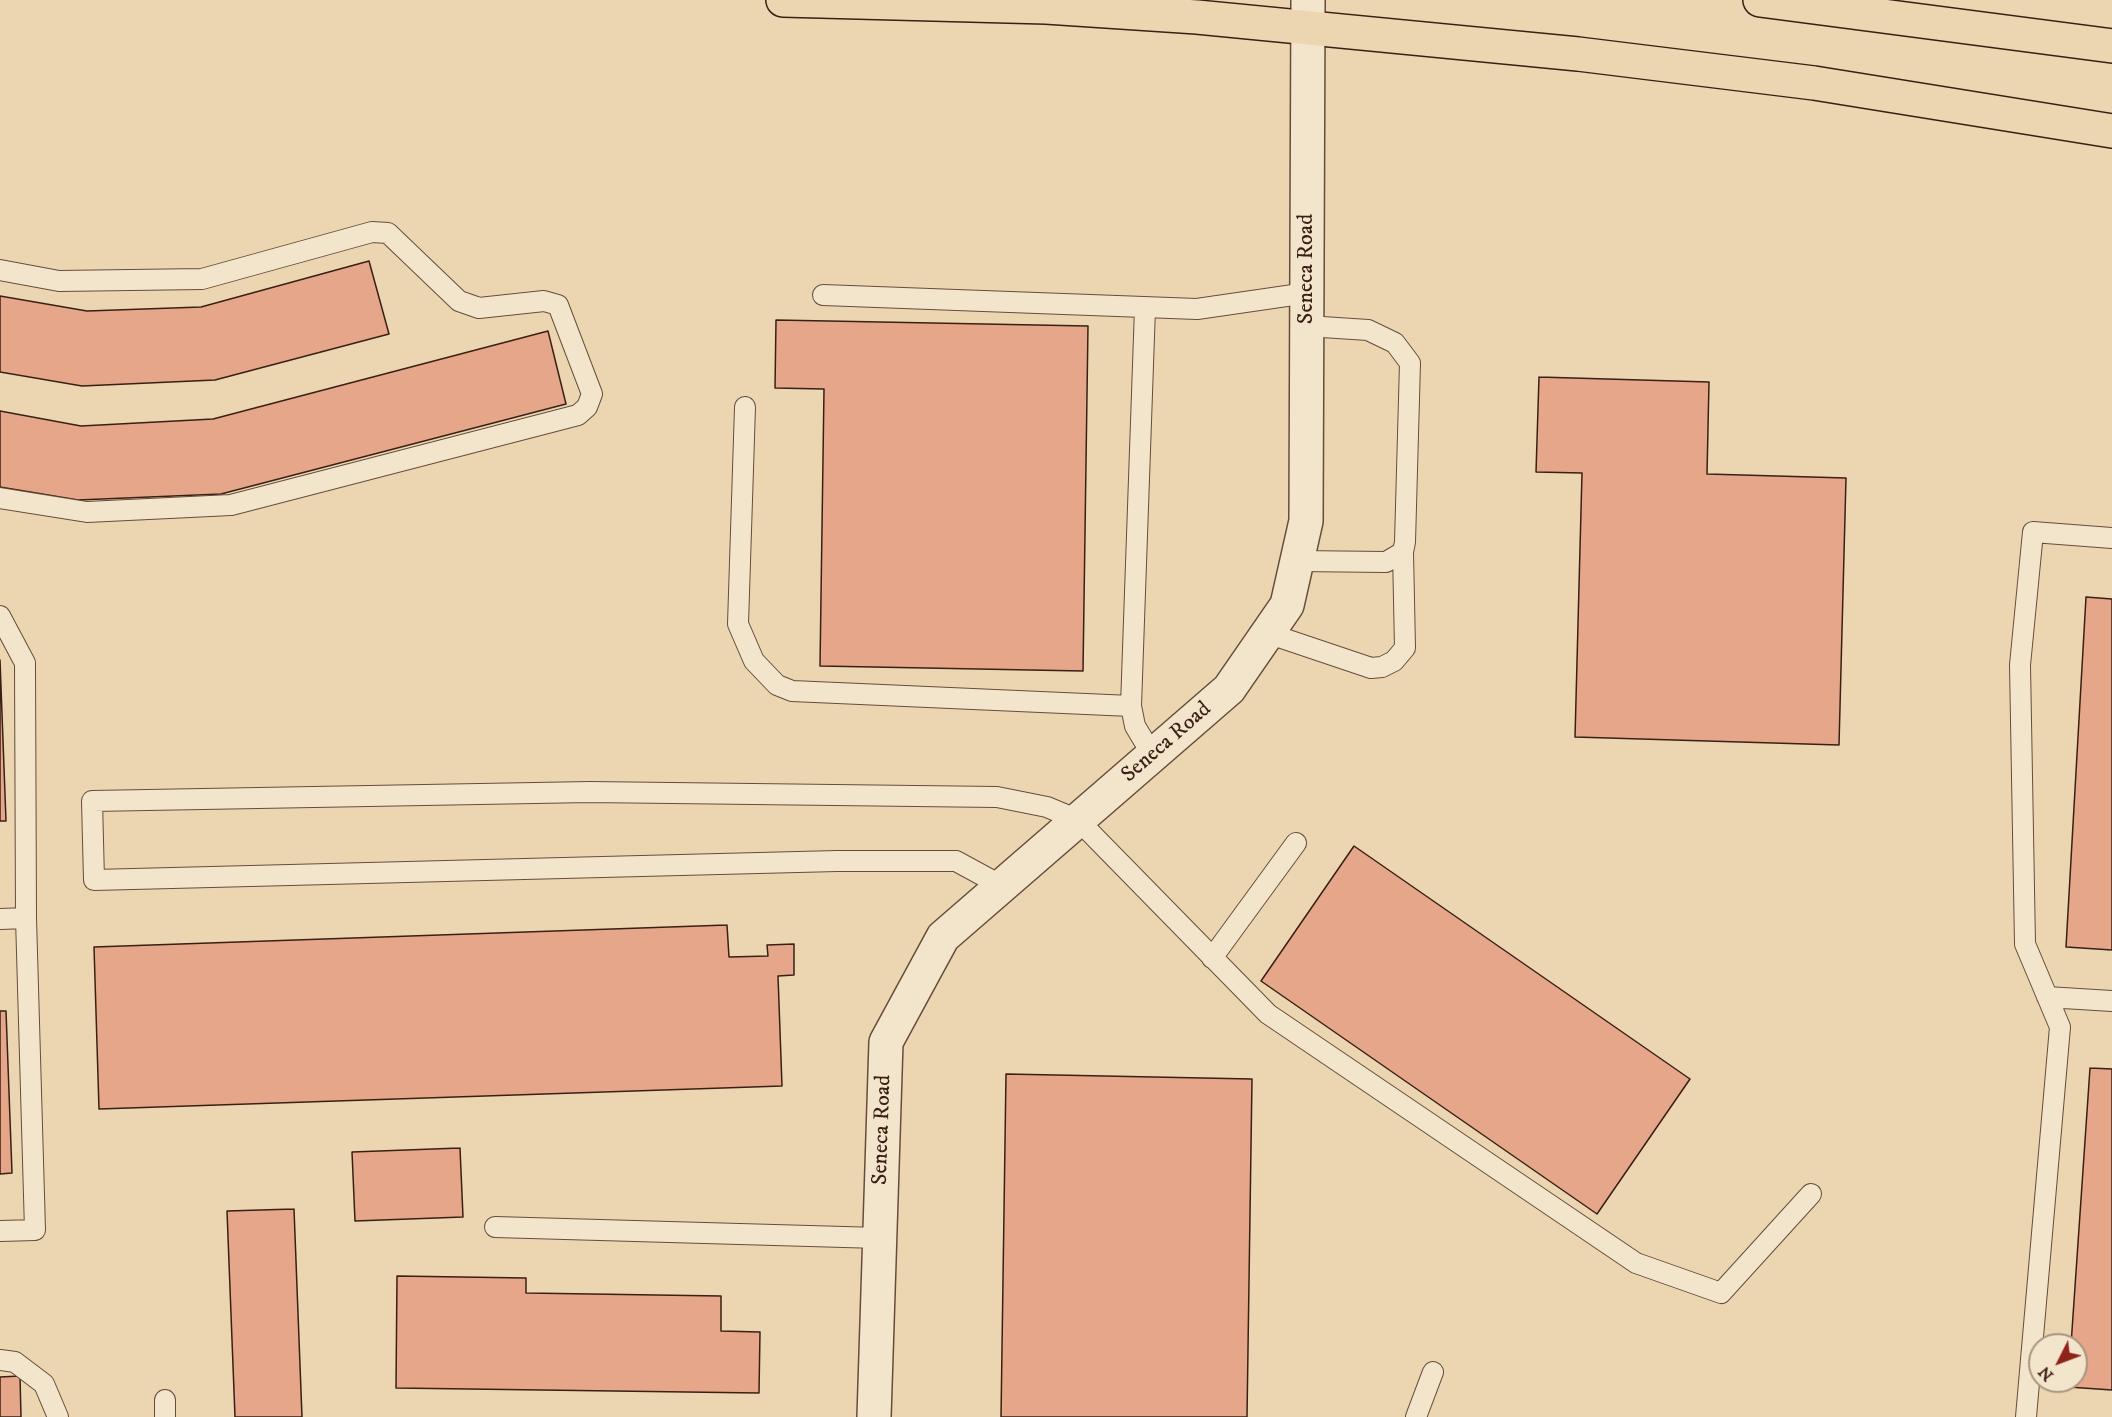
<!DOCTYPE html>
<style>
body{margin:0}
#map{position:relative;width:2112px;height:1417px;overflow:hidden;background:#ecd6b1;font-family:"IM FELL DW Pica",serif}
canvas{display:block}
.north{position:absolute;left:2028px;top:1333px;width:60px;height:60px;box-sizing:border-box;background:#f3e4cc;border:2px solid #a99582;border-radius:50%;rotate:228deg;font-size:16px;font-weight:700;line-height:24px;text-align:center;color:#3a1f14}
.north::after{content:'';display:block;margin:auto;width:21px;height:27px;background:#8f2418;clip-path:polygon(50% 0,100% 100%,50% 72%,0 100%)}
</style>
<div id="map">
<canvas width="2112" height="1417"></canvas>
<div class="north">N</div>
</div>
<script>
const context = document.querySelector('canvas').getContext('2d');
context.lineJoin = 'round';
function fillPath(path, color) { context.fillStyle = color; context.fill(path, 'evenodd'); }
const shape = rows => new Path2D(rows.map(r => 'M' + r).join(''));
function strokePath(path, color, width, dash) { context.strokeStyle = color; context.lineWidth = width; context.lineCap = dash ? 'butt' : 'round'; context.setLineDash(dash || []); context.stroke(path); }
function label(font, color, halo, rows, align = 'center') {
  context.font = font + ' "IM FELL DW Pica",serif'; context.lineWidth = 4.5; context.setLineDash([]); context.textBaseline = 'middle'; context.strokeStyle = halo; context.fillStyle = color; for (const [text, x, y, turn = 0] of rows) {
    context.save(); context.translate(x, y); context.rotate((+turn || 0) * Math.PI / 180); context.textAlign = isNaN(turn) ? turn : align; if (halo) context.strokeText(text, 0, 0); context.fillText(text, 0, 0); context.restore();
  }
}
const building = shape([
 [369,261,389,334,215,380,82,386,0,372,0,296,87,311,201,307,369,261],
 [776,320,1088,326,1083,671,820,666,824,389,775,388,776,320],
 [548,331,566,404,221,494,78,500,0,487,0,411,81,426,213,419,548,331],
 [1539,377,1709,382,1707,474,1846,478,1839,745,1575,737,1582,473,1536,472,1539,377],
 [2086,597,2112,599,2112,950,2066,947,2086,597],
 [0,660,6,821,0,821,0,660],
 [1354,846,1690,1079,1597,1214,1261,981,1354,846],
 [727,925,729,957,768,956,767,945,794,944,794,975,778,976,782,1086,99,1109,94,947,727,925],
 [0,1011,6,1011,12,1173,0,1174,0,1011],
 [2090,1068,2112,1069,2112,1390,2068,1387,2069,1381,2076,1381,2076,1345,2071,1345,2090,1068],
 [1006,1074,1252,1079,1247,1417,1001,1417,1006,1074],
 [460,1148,463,1217,355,1221,352,1152,460,1148],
 [294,1209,302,1417,235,1417,227,1211,294,1209],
 [397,1276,526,1278,526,1293,721,1296,721,1331,760,1332,759,1393,396,1388,397,1276],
 [20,1376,21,1417,0,1417,0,1377,20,1376]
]);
fillPath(building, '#e5a68a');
strokePath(building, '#3a1f14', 1.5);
const service = shape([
 [0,270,59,281,202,279,372,232,388,233,459,301,479,308,544,301,558,305,592,394,587,407,578,415,231,505,87,512,0,498],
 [823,295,1197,309,1307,293],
 [1145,308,1131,706,1135,726,1153,756],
 [745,407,738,624,754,661,777,685,792,691,1131,706],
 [1297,561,1386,562,1403,552,1405,542,1410,363,1395,343,1368,330,1307,326],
 [0,616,25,663,26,918],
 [1267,633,1371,668,1382,667,1394,661,1405,648,1403,552],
 [1002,886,956,861,837,861,94,880,92,801,590,792,997,797,1047,807,1078,820,1268,1014,1636,1263,1721,1293,1811,1194],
 [0,919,26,918,35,1230,0,1231],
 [1212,958,1296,843],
 [2047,997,2112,1001],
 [495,1227,879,1238],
 [0,1360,15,1362,44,1384,58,1417],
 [165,1417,165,1400],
 [1416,1417,1433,1372],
 [2026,1417,2060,1027,2025,944,2020,665,2033,532,2112,538]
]);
const tertiary = shape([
 [874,1417,886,1042,943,937,1229,689,1287,605,1306,521,1308,0]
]);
const trunk = shape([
 [783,0,1046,7,1197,17,1578,54,1814,83,2112,131],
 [1760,0,2112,46]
]);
strokePath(service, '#664d3b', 22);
strokePath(tertiary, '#664d3b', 36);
strokePath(trunk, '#3a1f14', 36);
strokePath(service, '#f3e4cc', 20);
strokePath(tertiary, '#f3e4cc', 33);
strokePath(trunk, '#ecd6b1', 33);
label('22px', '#3a1f14', '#f3e4cc', [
 ["Seneca Road",1307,269,-90],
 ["Seneca Road",1167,743,-41],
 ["Seneca Road",883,1130,-88]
]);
</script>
